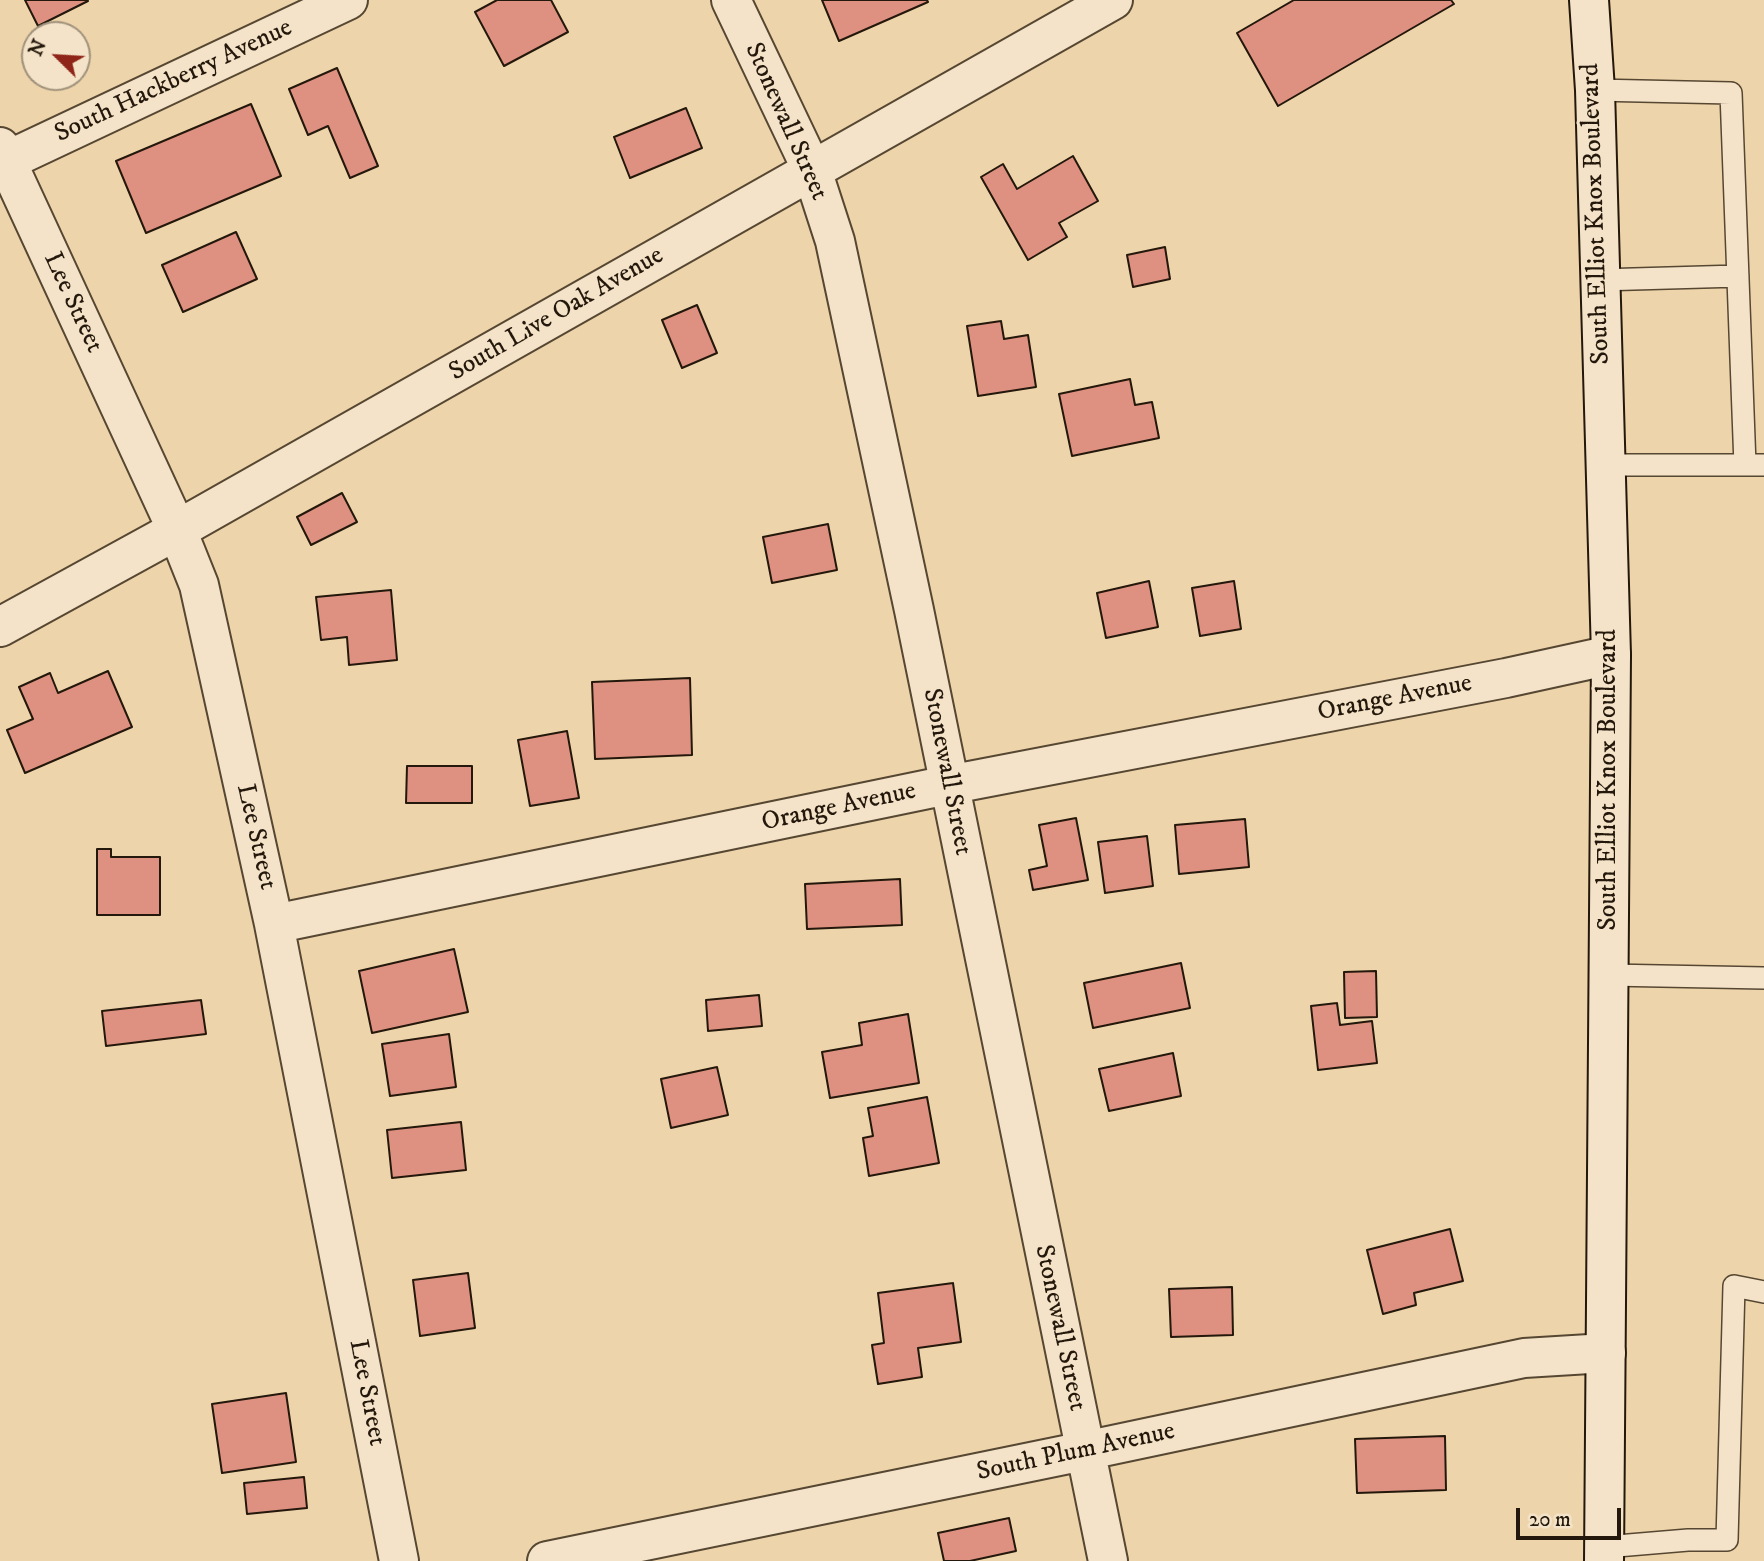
<!DOCTYPE html>
<style>
body{margin:0}
#map{position:relative;width:1764px;height:1561px;overflow:hidden;background:#eed4aa;font-family:"IM FELL DW Pica",serif}
canvas{display:block}
.north{position:absolute;left:21px;top:21px;width:70px;height:70px;box-sizing:border-box;background:#f4e3c8;border:2px solid #a0927c;border-radius:50%;rotate:294deg;font-size:19px;font-weight:700;line-height:28px;text-align:center;color:#23180b}
.north::after{content:'';display:block;margin:auto;width:24px;height:32px;background:#8f2418;clip-path:polygon(50% 0,100% 100%,50% 72%,0 100%)}
.scale{position:absolute;left:1516px;top:1508px;width:105px;height:32px;box-sizing:border-box;border:4px solid #23180b;border-top:0;padding-left:9px;font-size:21px;line-height:24px;white-space:nowrap;color:#23180b;-webkit-text-stroke:5px #f4e3c8;paint-order:stroke}
</style>
<div id="map">
<canvas width="1764" height="1561"></canvas>
<div class="north">N</div>
<div class="scale">20 m</div>
</div>
<script>
const context = document.querySelector('canvas').getContext('2d');
context.lineJoin = 'round';
function fillPath(path, color) { context.fillStyle = color; context.fill(path, 'evenodd'); }
const shape = rows => new Path2D(rows.map(r => 'M' + r).join(''));
function strokePath(path, color, width, dash) { context.strokeStyle = color; context.lineWidth = width; context.lineCap = dash ? 'butt' : 'round'; context.setLineDash(dash || []); context.stroke(path); }
function label(font, color, halo, rows, align = 'center') {
  context.font = font + ' "IM FELL DW Pica",serif'; context.lineWidth = 6; context.setLineDash([]); context.textBaseline = 'middle'; context.strokeStyle = halo; context.fillStyle = color; for (const [text, x, y, turn = 0] of rows) {
    context.save(); context.translate(x, y); context.rotate((+turn || 0) * Math.PI / 180); context.textAlign = isNaN(turn) ? turn : align; if (halo) context.strokeText(text, 0, 0); context.fillText(text, 0, 0); context.restore();
  }
}
const building = shape([
 [25,0,87,0,88,1,38,26,25,0],
 [497,0,551,0,568,32,504,66,475,12,497,0],
 [822,0,927,0,928,2,839,41,822,0],
 [1294,0,1451,0,1454,4,1278,106,1237,33,1294,0],
 [337,68,378,166,350,178,328,126,308,135,289,89,337,68],
 [251,104,281,176,146,233,116,161,251,104],
 [686,108,702,148,630,178,614,137,686,108],
 [1073,156,1098,201,1059,223,1067,237,1028,260,981,177,1003,164,1017,189,1073,156],
 [236,232,257,279,183,312,162,265,236,232],
 [1165,247,1170,279,1133,287,1127,255,1165,247],
 [697,305,717,353,682,368,662,320,697,305],
 [1001,321,1004,339,1028,335,1036,387,978,396,967,326,1001,321],
 [1130,379,1135,405,1152,402,1159,438,1072,456,1059,394,1130,379],
 [342,493,357,522,311,545,297,517,342,493],
 [828,524,837,570,772,583,763,537,828,524],
 [1149,581,1158,627,1106,638,1097,593,1149,581],
 [1234,581,1241,629,1200,636,1192,588,1234,581],
 [391,590,397,660,349,665,347,637,321,640,316,597,391,590],
 [108,671,132,727,25,773,7,730,33,719,19,687,50,673,58,693,108,671],
 [690,678,692,755,595,759,592,682,690,678],
 [567,731,579,798,530,806,518,740,567,731],
 [407,766,472,766,472,803,406,803,407,766],
 [1076,818,1088,880,1033,890,1029,870,1047,866,1039,825,1076,818],
 [1245,819,1249,867,1179,874,1175,825,1245,819],
 [1147,836,1153,886,1105,893,1098,842,1147,836],
 [97,849,111,849,111,857,160,857,160,915,97,915,97,849],
 [900,879,902,925,807,929,805,884,900,879],
 [454,949,468,1012,372,1033,359,971,454,949],
 [1181,963,1190,1008,1093,1028,1084,983,1181,963],
 [1376,971,1377,1017,1345,1018,1344,972,1376,971],
 [759,995,762,1026,708,1031,706,1000,759,995],
 [201,1000,206,1034,106,1046,102,1011,201,1000],
 [1337,1003,1340,1025,1372,1021,1377,1063,1318,1070,1311,1006,1337,1003],
 [908,1014,919,1083,830,1098,822,1052,862,1045,859,1023,908,1014],
 [449,1034,456,1087,390,1096,382,1044,449,1034],
 [1173,1053,1181,1096,1109,1111,1099,1069,1173,1053],
 [717,1067,728,1115,671,1128,661,1079,717,1067],
 [927,1097,939,1163,869,1176,863,1138,873,1136,868,1108,927,1097],
 [461,1122,466,1170,392,1178,387,1130,461,1122],
 [1450,1229,1463,1281,1414,1293,1416,1305,1383,1314,1367,1250,1450,1229],
 [468,1273,475,1328,420,1336,413,1280,468,1273],
 [953,1283,961,1342,918,1348,922,1377,878,1384,872,1345,884,1343,878,1293,953,1283],
 [1232,1287,1233,1335,1171,1337,1169,1289,1232,1287],
 [286,1393,296,1462,222,1473,212,1404,286,1393],
 [1445,1436,1446,1490,1357,1493,1355,1439,1445,1436],
 [304,1477,307,1508,247,1514,244,1483,304,1477],
 [1009,1518,1016,1551,970,1561,944,1561,938,1533,1009,1518]
]);
fillPath(building, '#de9181');
strokePath(building, '#23180b', 2);
const lane = shape([
 [1595,90,1731,93,1745,465],
 [1599,280,1738,276],
 [1605,465,1764,465],
 [1609,975,1764,978],
 [1605,1547,1688,1540,1727,1540,1734,1286,1764,1292]
]);
const street = shape([
 [731,0,812,170,835,241,914,610,1108,1561],
 [0,147,177,530,199,585,274,924,399,1561],
 [0,164,348,0],
 [0,627,177,530,1113,0],
 [274,924,948,785,1506,678,1611,655],
 [547,1561,1084,1451,1524,1358,1606,1353]
]);
const secondary = shape([
 [1589,0,1595,90,1611,655,1604,1561]
]);
strokePath(lane, '#564733', 24);
strokePath(street, '#564733', 42);
strokePath(secondary, '#23180b', 42);
strokePath(lane, '#f4e3c8', 21);
strokePath(street, '#f4e3c8', 38);
strokePath(secondary, '#f4e3c8', 38);
label('26px', '#23180b', '#f4e3c8', [
 ["South Hackberry Avenue",174,82,-25],
 ["Stonewall Street",785,122,66],
 ["South Elliot Knox Boulevard",1597,214,-92],
 ["Lee Street",72,303,65],
 ["South Live Oak Avenue",557,315,-30],
 ["Orange Avenue",1395,699,-11],
 ["Stonewall Street",946,772,79],
 ["South Elliot Knox Boulevard",1610,780,-90],
 ["Orange Avenue",839,808,-12],
 ["Lee Street",255,837,77],
 ["Stonewall Street",1059,1328,78],
 ["Lee Street",366,1393,79],
 ["South Plum Avenue",1076,1453,-12]
]);
</script>
